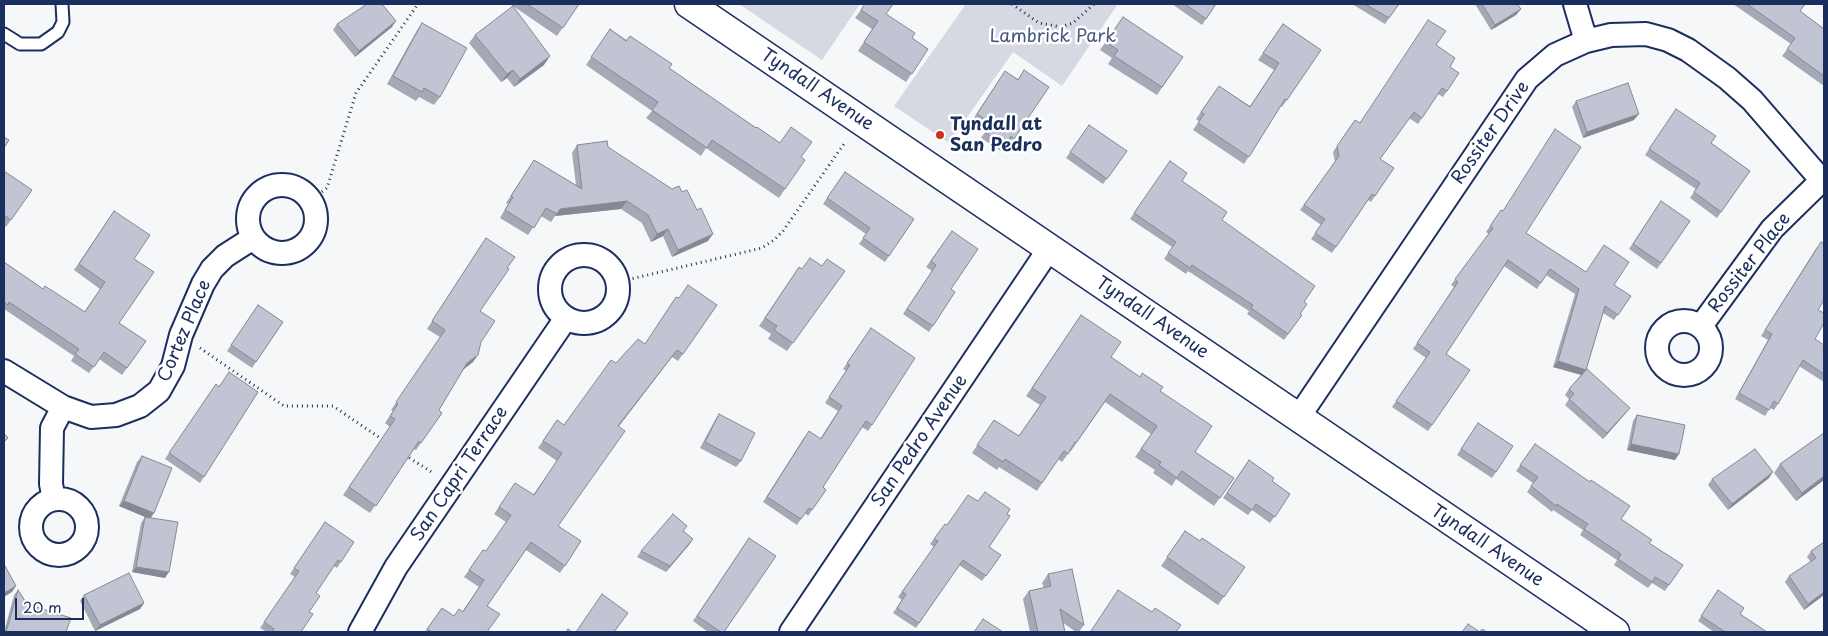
<!DOCTYPE html>
<style>
body{margin:0}
#map{position:relative;width:1828px;height:636px;overflow:hidden;background:#f6f7f9;font-family:"Playpen Sans",sans-serif}
canvas{display:block}
.frame{position:absolute;inset:0;border:5px solid #1b2f5e;pointer-events:none}
.scale{position:absolute;left:15px;top:598px;width:69px;height:22px;box-sizing:border-box;border:2px solid #1b2f5e;border-top:0;padding-left:6px;font-size:15px;line-height:18px;white-space:nowrap;color:#1b2f5e;-webkit-text-stroke:4px #fff;paint-order:stroke}
</style>
<div id="map">
<canvas width="1828" height="636"></canvas>
<div class="frame"></div>
<div class="scale">20 m</div>
</div>
<script>
const context = document.querySelector('canvas').getContext('2d');
context.lineJoin = 'round';
function fillPath(path, color) { context.fillStyle = color; context.fill(path, 'evenodd'); }
const shape = rows => new Path2D(rows.map(r => 'M' + r).join(''));
function strokePath(path, color, width, dash) { context.strokeStyle = color; context.lineWidth = width; context.lineCap = dash ? 'butt' : 'round'; context.setLineDash(dash || []); context.stroke(path); }
function label(font, color, halo, rows, align = 'center') {
  context.font = font + ' "Playpen Sans",sans-serif'; context.lineWidth = 5; context.setLineDash([]); context.textBaseline = 'middle'; context.strokeStyle = halo; context.fillStyle = color; for (const [text, x, y, turn = 0] of rows) {
    context.save(); context.translate(x, y); context.rotate((+turn || 0) * Math.PI / 180); context.textAlign = isNaN(turn) ? turn : align; if (halo) context.strokeText(text, 0, 0); context.fillText(text, 0, 0); context.restore();
  }
}
fillPath(shape([
 [739,4,860,4,822,60],
 [966,4,1118,4,1062,86,1013,52,949,143,894,106]
]), '#d6d9e2');
const service = shape([
 [4,34,20,44,41,44,58,32,63,22,62,4]
]);
const minor = shape([
 [1575,4,1586,41],
 '248 219a34 34 0 1 1 68 0a34 34 0 1 1-68 0Z',
 '550 289a34 34 0 1 1 68 0a34 34 0 1 1-68 0Z',
 '1657 348a27 27 0 1 1 54 0a27 27 0 1 1-54 0Z',
 [1701,326,1772,229,1822,180],
 [4,371,63,407,91,417,116,415,140,406,159,391,173,366,181,335,203,284,212,269,225,256,253,238],
 [1298,418,1527,79,1555,55,1586,41,1611,35,1646,34,1668,40,1688,50,1727,78,1752,100,1824,183],
 [54,499,51,484,52,428,63,407],
 '31 527a28 28 0 1 1 56 0a28 28 0 1 1-56 0Z',
 [360,632,396,567,566,318],
 [791,632,1049,249]
]);
const tertiary = shape([
 [689,4,1615,632]
]);
strokePath(service, '#1b2f5e', 15);
strokePath(minor, '#1b2f5e', 26);
strokePath(tertiary, '#1b2f5e', 31);
strokePath(shape([
 [1012,4,1039,23,1061,27,1073,23,1094,4],
 [310,201,327,188,356,93,418,4],
 [618,282,762,248,774,240,783,231,846,141],
 [200,348,284,406,333,406,383,440],
 [405,455,433,473]
]), '#1b2f5e', 3, [1, 4]);
strokePath(service, '#fff', 11);
strokePath(minor, '#fff', 22);
strokePath(tertiary, '#fff', 28);
fillPath(shape([
 [509,4,579,4,557,36,513,6,544,65,514,87,507,78,501,82,469,43,475,35,513,6],
 [865,4,886,14,912,38,928,49,906,82,858,51,872,29,855,18],
 [1172,4,1216,4,1202,25],
 [1352,4,1399,4,1385,24],
 [1475,4,1517,4,1521,9,1516,15,1491,30],
 [1733,4,1805,4,1800,11,1824,29,1824,86,1782,56,1791,44],
 [1123,17,1183,57,1157,95,1108,64,1112,58,1100,50],
 [422,23,440,97,434,105,419,97,416,101,387,84,416,32],
 [337,24,392,27,355,57,333,30],
 [1283,24,1321,50,1282,107,1281,106,1244,164,1193,130,1199,121,1196,119,1219,86,1250,106,1274,70,1258,60],
 [610,29,669,68,756,128,802,157,785,189,779,198,706,148,701,156,646,118,652,111,586,65],
 [1436,45,1450,67,1459,73,1443,97,1438,94,1418,124,1409,118,1380,159,1394,168,1371,202,1368,200,1332,253,1311,239,1321,225,1300,210,1335,162,1333,152,1355,120,1360,123],
 [1005,71,1018,79,1049,87,1010,144,1007,142,1001,151,981,138,987,129,973,119],
 [1576,101,1634,120,1583,138,1572,107],
 [1676,109,1711,143,1750,171,1717,218,1690,198,1696,189,1645,155],
 [1089,125,1127,151,1103,184,1066,158],
 [577,145,608,147,708,241,672,257,663,236,651,242,642,223,621,209,555,216,551,222,541,216,528,235,500,218,508,204,506,203,534,160,576,185,572,153],
 [1170,161,1182,181,1222,220,1304,302,1300,314,1302,315,1284,340,1247,314,1249,311,1188,271,1186,274,1164,259,1172,247,1130,219],
 [4,171,32,190,6,227,4,225],
 [845,172,914,219,885,262,859,244,866,234,823,204],
 [1661,201,1690,221,1657,269,1629,249],
 [1501,210,1526,233,1586,272,1614,285,1631,296,1614,320,1603,313,1586,370,1583,373,1625,414,1603,439,1565,405,1569,399,1565,395,1569,389,1581,375,1553,367,1575,294,1546,275,1537,289,1504,266,1446,354,1470,370,1428,431,1392,407,1426,358,1413,349,1454,287,1451,285,1489,234,1486,232],
 [114,211,134,259,119,323,146,341,122,375,99,359,89,373,71,361,74,356,4,309,4,310,4,262,43,289,84,312,100,289,74,270],
 [952,231,951,289,955,292,929,332,903,314,932,271,926,267],
 [481,245,480,311,481,342,473,362,463,370,439,410,442,413,416,450,414,449,370,513,343,495,390,427,385,423,393,411,391,410,440,337,427,329],
 [1817,247,1818,310,1815,339,1824,345,1824,382,1799,366,1778,404,1774,410,1770,408,1765,416,1735,399,1768,340,1761,336],
 [822,266,845,271,787,351,768,339,771,334,759,326,799,267,802,269],
 [679,298,717,305,678,361,672,357,618,426,558,526,581,541,560,573,526,550,487,606,487,632,425,632,442,608,454,616,462,612,479,587,464,577,483,550,486,551,506,522,494,514,515,483,533,495,557,461,538,448,557,420,564,425,616,363,645,344],
 [258,305,283,322,252,368,227,351],
 [1081,315,1111,357,1160,391,1195,452,1234,478,1214,506,1176,479,1172,486,1153,473,1155,470,1135,457,1151,434,1105,402,1071,451,1070,451,1062,462,1058,459,1037,491,999,467,997,470,972,453,994,420,1019,436,1040,405,1026,396],
 [871,328,872,425,868,431,862,427,823,487,826,490,808,516,805,513,797,525,763,502,805,436,820,439,838,411,825,403,846,371,843,369],
 [216,384,219,386,258,392,200,483,165,459],
 [719,414,741,461,736,467,700,448,715,420],
 [1637,415,1675,460,1627,450,1633,421],
 [1478,423,1513,446,1492,478,1457,455],
 [1824,433,1824,480,1796,501,1774,473,1780,464],
 [1535,444,1649,543,1683,565,1665,591,1652,583,1648,588,1614,565,1617,560,1580,535,1583,530,1553,510,1552,512,1527,492,1533,483,1516,471],
 [142,456,151,518,165,578,132,572,141,523,145,517,119,506,137,462],
 [1249,460,1272,481,1290,494,1270,523,1252,510,1248,515,1223,498],
 [1769,478,1728,510,1708,485,1712,479],
 [1007,514,989,547,1001,555,982,581,959,565,916,628,893,613,902,600,898,597,934,547,930,544,945,524,947,525],
 [325,522,354,542,337,568,334,566,316,593,301,632,267,632,260,628,295,577,290,574],
 [683,531,693,539,666,572,637,557,641,551],
 [1185,531,1200,541,1245,567,1218,605,1161,566],
 [749,538,724,632,708,632,693,621],
 [1824,542,1824,595,1804,610,1785,582,1789,576,1811,562,1807,557,1811,551],
 [1048,574,1084,625,1079,632,1076,632,1063,623,1065,632,1030,632,1023,599,1029,591,1044,588,1042,583],
 [18,590,27,604,66,632,4,632,14,595],
 [1718,590,1740,614,1767,632,1714,632,1698,621],
 [84,595,144,603,140,609,95,631,80,601]
]), '#a5a9b5');
fillPath(shape([
 [1521,9,1516,15,1491,30,1495,25],
 [396,21,392,27,355,57,359,51],
 [550,56,544,65,514,87,520,79],
 [513,70,507,78,501,82,507,74],
 [1639,114,1634,120,1583,138,1587,132],
 [627,201,621,209,555,216,560,209],
 [668,229,663,236,651,242,657,234],
 [713,234,708,241,672,257,678,250],
 [677,350,672,357,613,434,618,426],
 [478,355,473,362,461,371,467,363],
 [1558,361,1586,370,1582,375,1553,367],
 [1630,408,1625,414,1603,439,1607,433],
 [1631,444,1679,454,1675,460,1627,450],
 [1773,472,1769,478,1728,510,1732,504],
 [1824,476,1824,480,1796,501,1802,493],
 [124,501,154,513,150,519,119,506],
 [693,539,689,545,666,572,670,566],
 [136,567,169,572,165,578,132,572],
 [16,586,12,592,4,597,4,593],
 [1824,592,1824,595,1804,610,1808,604],
 [144,603,140,609,95,631,100,625]
]), '#868994');
const building = shape([
 [367,4,382,4,396,21,359,51,337,24,367,4],
 [527,4,579,4,563,28,527,4],
 [865,4,893,4,886,14,915,33,912,38,928,49,912,74,864,42,878,21,861,10,865,4],
 [1185,4,1216,4,1206,19,1185,4],
 [1365,4,1399,4,1389,18,1365,4],
 [1482,4,1517,4,1521,9,1495,25,1482,4],
 [1747,4,1805,4,1800,11,1824,29,1824,76,1787,49,1795,38,1747,4],
 [513,6,550,56,520,79,513,70,507,74,475,35,513,6],
 [1123,17,1183,57,1162,87,1114,56,1118,50,1106,42,1123,17],
 [1428,20,1446,31,1436,45,1455,58,1450,67,1459,73,1447,91,1442,88,1422,118,1414,112,1380,159,1394,168,1375,196,1372,194,1336,247,1315,233,1325,219,1304,205,1339,156,1337,146,1355,120,1360,123,1428,20],
 [422,23,467,48,440,97,424,88,422,92,393,76,422,23],
 [1283,24,1321,50,1287,100,1285,99,1249,157,1198,123,1204,114,1201,112,1219,86,1250,107,1279,63,1263,53,1283,24],
 [610,29,626,41,630,36,672,64,669,68,756,128,757,127,780,143,791,127,812,142,801,157,805,160,785,189,712,140,707,148,652,110,658,102,591,57,610,29],
 [1024,70,1049,87,1014,139,1011,136,1006,146,985,132,991,123,977,114,1005,71,1018,80,1024,70],
 [1628,83,1639,114,1587,132,1576,101,1628,83],
 [1676,109,1716,136,1711,143,1750,171,1721,212,1694,192,1700,183,1649,149,1676,109],
 [1089,125,1127,151,1107,179,1070,152,1089,125],
 [1555,129,1581,147,1526,233,1586,272,1604,245,1629,262,1614,285,1631,296,1618,315,1605,306,1586,370,1558,361,1579,289,1550,269,1541,283,1508,260,1446,354,1470,370,1432,425,1396,401,1430,352,1417,343,1458,282,1455,279,1493,228,1490,226,1501,210,1503,211,1555,129],
 [4,137,9,140,4,148,4,137],
 [607,141,608,147,672,189,679,186,682,192,687,190,697,210,701,208,713,234,678,250,668,229,657,234,648,215,627,201,560,209,557,214,546,208,534,228,505,210,513,197,511,196,534,160,582,189,577,145,607,141],
 [1170,161,1187,173,1182,181,1227,212,1222,220,1315,286,1304,302,1307,304,1300,314,1302,315,1288,334,1251,308,1253,305,1192,265,1190,268,1168,253,1176,242,1134,213,1170,161],
 [4,171,32,190,11,220,4,215,4,171],
 [845,172,914,219,889,256,863,238,870,228,827,198,845,172],
 [1661,201,1690,221,1661,263,1633,244,1661,201],
 [114,211,150,235,134,259,154,272,119,323,146,341,127,368,104,352,94,367,75,354,79,349,9,302,8,305,4,302,4,262,43,289,45,286,85,312,105,282,79,264,114,211],
 [952,231,978,249,951,289,955,292,933,326,907,309,936,265,931,261,952,231],
 [486,238,515,257,507,268,509,269,480,311,495,321,481,342,478,355,467,363,439,410,442,413,421,443,419,441,376,506,349,487,395,419,390,416,398,404,396,402,445,330,432,321,486,238],
 [1821,242,1824,244,1824,300,1818,310,1824,313,1824,323,1815,339,1824,345,1824,374,1803,360,1778,404,1774,401,1769,410,1739,393,1772,334,1765,330,1821,242],
 [810,258,822,266,827,259,845,271,793,343,774,330,777,326,765,318,799,267,802,269,810,258],
 [688,285,717,305,683,354,677,350,618,426,625,431,558,526,581,541,565,566,531,542,487,606,500,614,487,632,432,632,427,629,442,608,454,616,459,609,463,612,484,580,469,570,483,550,486,551,511,515,499,507,515,483,534,495,562,453,543,441,557,420,564,425,611,360,616,363,638,339,645,344,676,297,679,298,688,285],
 [258,305,283,322,256,362,231,345,258,305],
 [1081,315,1121,342,1111,357,1140,377,1142,373,1163,387,1160,391,1212,426,1195,452,1234,478,1220,498,1182,471,1177,478,1159,465,1161,462,1141,449,1157,426,1110,394,1076,443,1075,442,1068,454,1064,451,1042,483,1005,459,1003,462,977,445,994,420,1019,436,1046,397,1032,388,1081,315],
 [871,328,915,358,872,425,866,421,823,487,826,490,812,510,809,508,801,519,767,497,809,431,821,439,842,406,829,397,850,365,847,363,871,328],
 [1587,369,1630,408,1607,433,1569,399,1574,394,1569,389,1587,369],
 [229,372,258,392,204,477,169,453,216,384,219,387,229,372],
 [719,414,755,433,741,461,705,442,719,414],
 [1637,415,1685,425,1679,454,1631,444,1637,415],
 [1478,423,1513,446,1496,472,1461,449,1478,423],
 [4,433,8,438,4,442,4,433],
 [1824,433,1824,476,1802,493,1780,464,1824,433],
 [1535,444,1590,482,1591,480,1630,506,1621,519,1652,540,1649,543,1683,565,1669,585,1655,577,1652,582,1618,559,1621,554,1584,529,1588,524,1557,504,1556,506,1531,486,1538,477,1520,465,1535,444],
 [1755,449,1773,472,1732,504,1712,479,1755,449],
 [142,456,172,468,154,513,124,501,142,456],
 [1249,460,1274,478,1272,481,1290,494,1275,517,1256,504,1252,510,1227,493,1249,460],
 [985,492,1010,509,1007,514,1010,516,989,547,1001,555,986,576,963,560,919,623,897,608,906,594,902,592,938,541,934,539,945,524,947,525,968,495,978,501,985,492],
 [673,514,687,526,683,531,693,539,670,566,641,551,673,514],
 [145,517,178,522,169,572,136,567,145,517],
 [325,522,354,542,341,562,338,560,316,593,320,596,309,612,313,614,301,632,272,632,274,629,264,622,299,571,294,568,325,522],
 [1185,531,1200,541,1202,538,1245,567,1224,597,1167,557,1185,531],
 [749,538,776,556,724,632,721,632,697,616,749,538],
 [1824,542,1824,592,1808,604,1789,576,1816,558,1811,551,1824,542],
 [4,564,16,586,4,593,4,564],
 [1072,569,1084,625,1060,609,1065,632,1038,632,1029,591,1051,586,1048,574,1072,569],
 [129,573,144,603,100,625,84,595,129,573],
 [18,590,27,604,71,618,66,632,6,632,18,590],
 [1118,590,1152,612,1155,608,1181,625,1176,632,1093,632,1091,631,1118,590],
 [1718,590,1744,608,1740,614,1767,632,1725,632,1701,616,1718,590],
 [602,594,628,613,614,632,576,632,602,594],
 [983,619,1003,632,974,632,983,619],
 [1468,624,1480,632,1482,629,1487,632,1462,632,1468,624],
 [568,629,572,632,566,632,568,629]
]);
fillPath(building, '#c0c4d3');
strokePath(building, '#868994', 1);
for (const [x, y, r, color] of [
 [940,135,5,"#c8321e"]
]) { const dot = new Path2D(); dot.arc(x, y, r, 0, 2 * Math.PI); context.fillStyle = color; context.fill(dot); strokePath(dot, '#fff', 2); }
label('18px', '#4a5a7f', '#fff', [
 ["Lambrick Park",1053,37]
]);
label('18px', '#1b2f5e', '#fff', [
 ["Tyndall Avenue",817,90,34],
 ["Rossiter Drive",1491,133,-55],
 ["Rossiter Place",1750,263,-52],
 ["Tyndall Avenue",1152,318,34],
 ["Cortez Place",185,331,-67],
 ["San Pedro Avenue",920,441,-56],
 ["San Capri Terrace",460,474,-56],
 ["Tyndall Avenue",1487,546,34]
]);
label('bold 18px', '#1b2f5e', '#fff', [
 ["Tyndall at",950,125],
 ["San Pedro",950,146]
], 'left');
</script>
